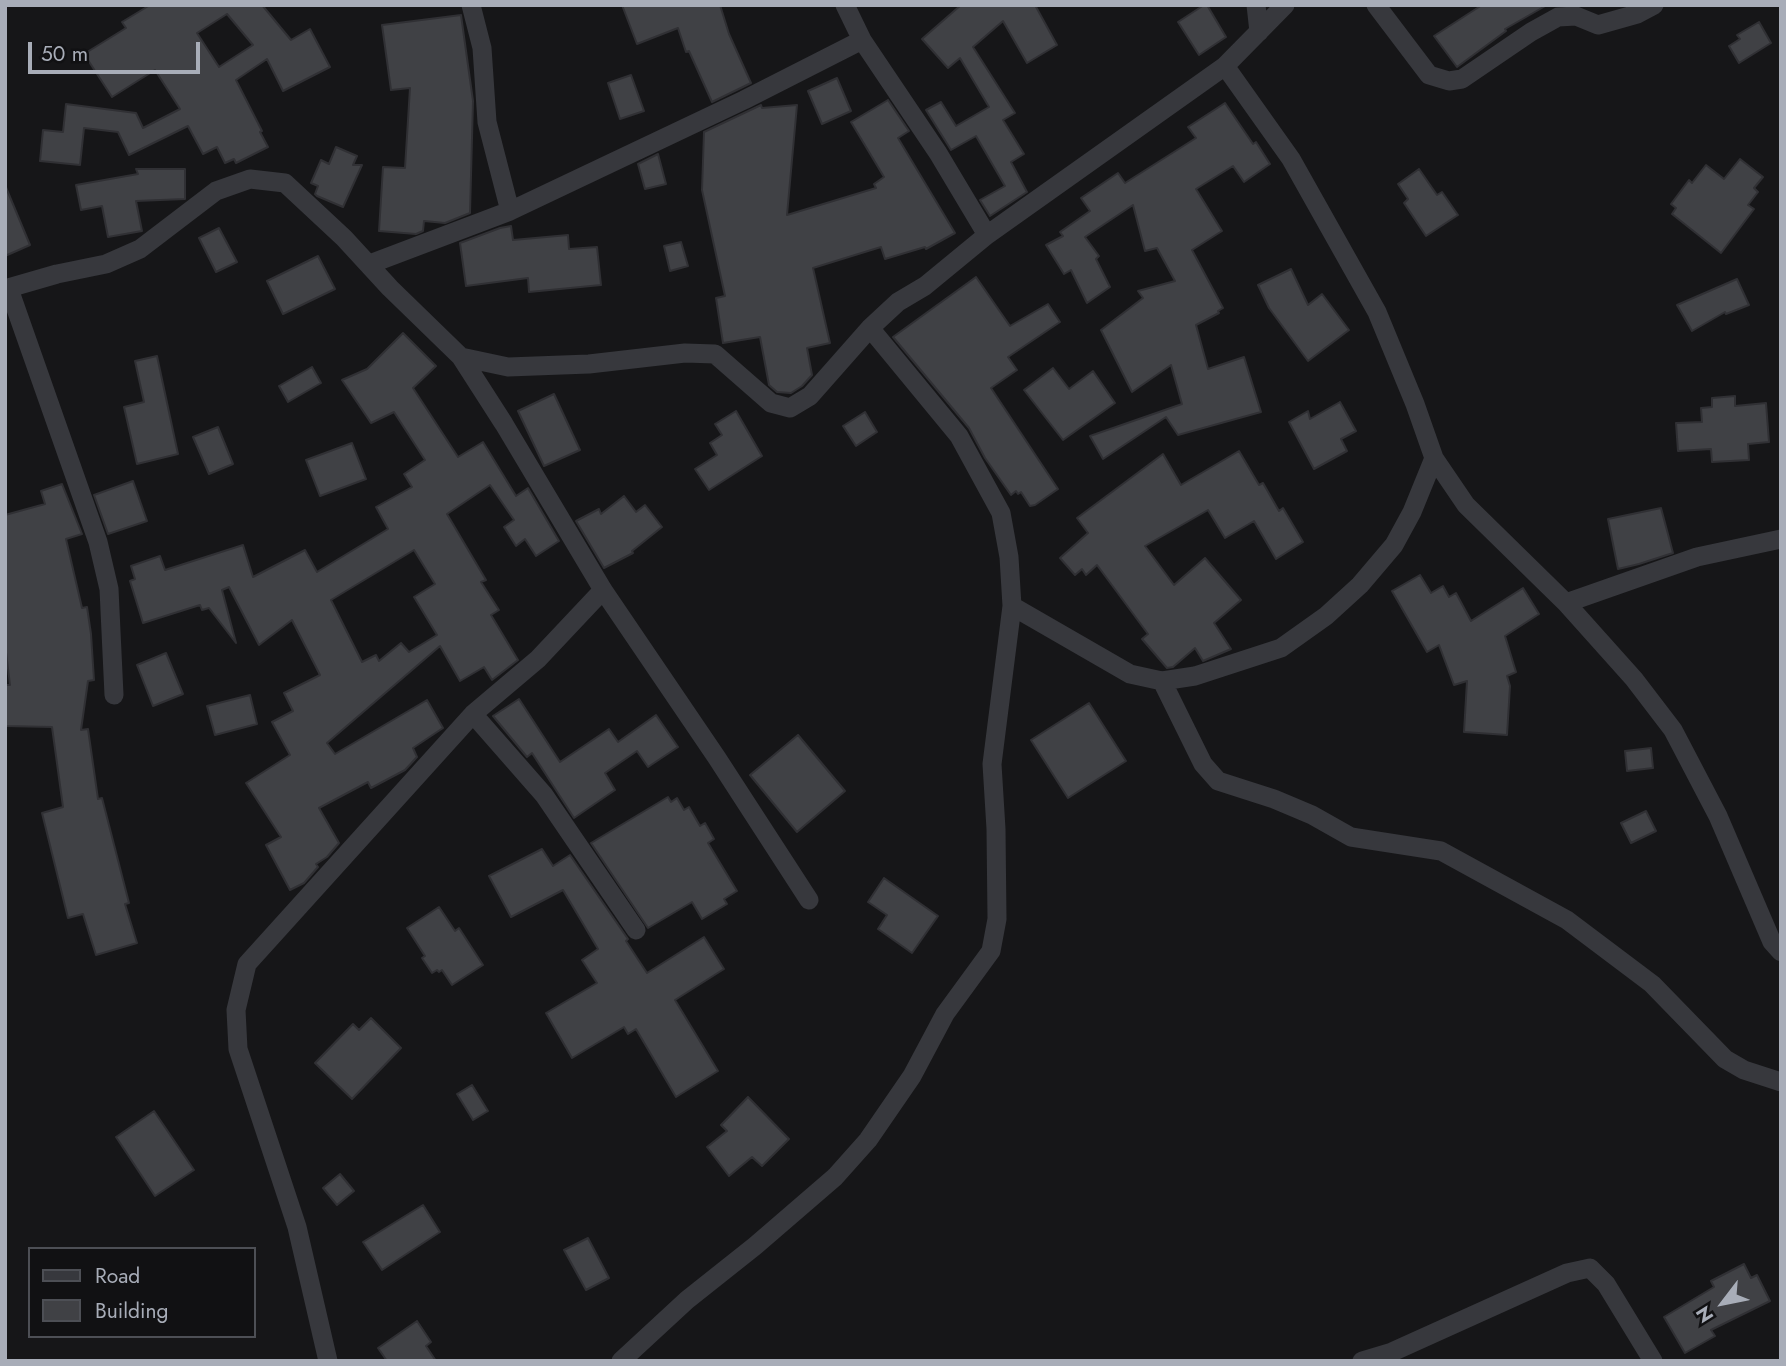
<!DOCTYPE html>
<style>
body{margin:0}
#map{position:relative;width:1786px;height:1366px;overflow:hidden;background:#161618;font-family:Jost,sans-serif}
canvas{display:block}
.frame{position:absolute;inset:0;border:7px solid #a8adb8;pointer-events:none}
.legend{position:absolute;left:28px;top:1247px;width:228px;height:91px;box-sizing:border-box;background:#111113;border:2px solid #4d4f55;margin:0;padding:9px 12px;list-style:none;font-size:21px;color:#a8adb8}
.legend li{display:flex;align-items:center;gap:14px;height:35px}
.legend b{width:35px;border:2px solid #4d4f55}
.north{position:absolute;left:1688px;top:1268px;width:70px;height:70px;-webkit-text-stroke:5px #111113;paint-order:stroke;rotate:238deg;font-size:19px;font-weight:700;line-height:28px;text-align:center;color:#a8adb8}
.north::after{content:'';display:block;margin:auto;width:24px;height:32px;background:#a8adb8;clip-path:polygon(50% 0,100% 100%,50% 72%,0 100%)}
.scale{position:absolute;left:28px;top:42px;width:172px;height:32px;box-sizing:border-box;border:4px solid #a8adb8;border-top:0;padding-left:9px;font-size:21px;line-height:24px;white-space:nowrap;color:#a8adb8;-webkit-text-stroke:5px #111113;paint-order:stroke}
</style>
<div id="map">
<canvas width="1786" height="1366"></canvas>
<div class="frame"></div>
<ul class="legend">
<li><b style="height:9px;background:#37383d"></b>Road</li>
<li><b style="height:19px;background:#404145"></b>Building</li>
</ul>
<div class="north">N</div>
<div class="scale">50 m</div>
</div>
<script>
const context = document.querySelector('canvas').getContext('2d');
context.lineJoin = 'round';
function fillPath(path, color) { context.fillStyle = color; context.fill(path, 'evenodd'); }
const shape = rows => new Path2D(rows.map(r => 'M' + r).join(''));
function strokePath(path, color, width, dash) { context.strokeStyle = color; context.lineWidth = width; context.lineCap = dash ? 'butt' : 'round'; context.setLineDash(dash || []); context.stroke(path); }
const building = shape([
 [150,5,262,5,291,40,310,29,330,67,283,91,267,59,236,80,262,131,260,132,268,147,236,163,234,159,225,163,217,147,203,154,188,126,129,155,118,132,84,128,80,165,40,161,43,130,63,132,66,104,136,113,143,128,180,109,155,70,112,97,84,54,126,28,122,22,150,5],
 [227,14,253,45,219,67,197,33,227,14],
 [622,5,720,5,729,34,751,83,712,102,689,51,686,52,678,28,637,44,622,5],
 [961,5,1035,5,1057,45,1027,63,1003,21,973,47,1015,113,1003,120,1024,154,1011,162,1027,192,990,216,980,200,1005,186,976,136,951,150,926,110,941,102,956,126,989,107,960,58,948,68,922,39,961,5],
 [1204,5,1207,5,1226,37,1199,55,1178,22,1204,5],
 [1482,5,1547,5,1505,29,1506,31,1457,67,1434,36,1482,5],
 [461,15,473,101,470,213,445,223,424,221,423,231,416,234,379,231,383,167,405,168,410,88,391,90,382,25,461,15],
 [1759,22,1771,43,1739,63,1729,46,1740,39,1737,35,1759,22],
 [631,75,644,111,620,119,608,83,631,75],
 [837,78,851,111,822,124,808,91,837,78],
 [888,100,909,131,898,138,955,233,926,249,925,247,885,259,881,247,813,268,830,343,807,348,812,375,802,386,791,393,777,392,769,385,760,337,723,343,716,298,725,296,702,190,704,132,761,105,762,108,797,105,787,215,876,188,874,184,884,177,851,122,888,100],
 [1225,103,1253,144,1256,142,1270,164,1244,182,1233,166,1196,189,1222,231,1192,250,1223,308,1218,311,1219,313,1196,325,1208,369,1244,357,1261,412,1178,435,1166,417,1103,459,1090,436,1182,404,1171,365,1132,392,1101,330,1143,298,1138,291,1175,281,1157,248,1145,251,1133,205,1085,237,1099,256,1096,259,1110,287,1087,303,1071,270,1064,274,1046,245,1063,236,1060,232,1090,211,1081,198,1118,173,1125,183,1196,138,1188,127,1225,103],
 [336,147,357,156,353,165,362,165,343,207,317,196,315,194,318,186,311,183,321,160,329,164,336,147],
 [658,154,666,184,645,189,638,164,658,154],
 [1740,159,1763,177,1754,188,1758,192,1748,205,1754,209,1721,253,1672,214,1676,208,1671,204,1689,180,1692,183,1706,165,1724,179,1740,159],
 [136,169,185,169,185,199,136,201,142,231,108,237,102,206,81,210,76,185,138,174,136,169],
 [1419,169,1437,195,1442,192,1458,215,1426,236,1404,203,1408,199,1398,184,1419,169],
 [5,185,30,245,5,256,5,185],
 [511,226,513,240,568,235,569,249,597,247,601,285,529,292,528,278,466,286,460,243,500,228,511,226],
 [219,228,237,262,216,272,199,238,219,228],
 [681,242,688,266,670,271,664,246,681,242],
 [318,256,335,289,283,314,267,281,318,256],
 [1291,269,1308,305,1322,294,1349,330,1308,361,1269,308,1258,285,1291,269],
 [976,277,1010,326,1048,304,1060,322,1008,357,1017,370,991,388,1058,489,1035,505,1030,506,1021,492,1018,494,1016,491,1011,495,985,458,969,428,893,337,976,277],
 [1737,279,1749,305,1726,314,1725,312,1692,331,1677,305,1737,279],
 [403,333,436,366,413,388,458,457,483,442,516,496,528,488,559,541,536,556,525,539,516,546,504,527,514,520,490,485,447,514,486,580,481,582,499,610,491,615,518,660,492,680,484,667,460,681,440,646,327,743,335,754,427,700,443,728,413,748,417,757,405,770,371,788,368,782,319,808,339,843,327,857,316,864,318,867,304,883,290,890,266,845,281,837,246,783,290,755,272,722,293,711,284,693,320,675,292,620,259,645,229,587,222,590,236,643,209,608,202,610,200,605,143,623,130,581,135,579,131,566,160,556,165,570,243,545,253,577,305,550,317,572,388,529,376,507,412,487,404,474,425,460,394,412,371,423,342,380,367,369,403,333],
 [414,550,435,584,414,597,437,635,409,652,401,643,379,661,376,655,362,662,331,600,414,550],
 [157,356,178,454,137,464,124,407,144,402,135,361,157,356],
 [312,367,321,383,288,402,279,386,312,367],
 [1053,368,1069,389,1093,371,1115,403,1063,440,1024,390,1053,368],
 [554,394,580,450,544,466,518,411,554,394],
 [1735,396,1735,406,1766,403,1769,442,1748,444,1749,460,1712,462,1711,449,1678,451,1676,423,1702,422,1701,408,1712,407,1712,398,1735,396],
 [1340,402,1356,431,1341,439,1347,451,1314,469,1289,422,1308,411,1310,419,1340,402],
 [736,411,762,456,709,490,695,469,717,455,710,443,722,435,715,424,736,411],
 [865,412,877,432,856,446,843,426,865,412],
 [218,427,233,464,209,474,193,437,218,427],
 [352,443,366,479,320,496,306,460,352,443],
 [1239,451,1259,485,1263,483,1279,511,1283,508,1303,542,1276,559,1254,521,1225,538,1208,510,1145,546,1174,585,1205,558,1241,600,1214,623,1231,649,1203,661,1195,648,1173,667,1167,668,1142,639,1148,634,1097,565,1086,575,1082,569,1075,575,1060,558,1088,533,1077,518,1163,454,1181,485,1239,451],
 [133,481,147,521,108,534,94,495,133,481],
 [62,484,82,534,66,539,82,608,87,607,91,634,94,680,88,681,81,730,88,729,98,799,102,798,129,903,125,904,137,943,96,955,83,914,68,918,42,813,63,807,52,727,5,726,5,685,10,685,5,644,5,515,45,504,41,491,62,484],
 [624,496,636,512,645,505,662,527,632,551,633,553,604,568,576,521,599,509,601,514,624,496],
 [1661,508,1673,553,1639,564,1618,569,1608,519,1661,508],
 [1420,575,1431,593,1443,586,1449,597,1456,593,1471,621,1523,588,1539,614,1505,636,1516,672,1507,676,1510,686,1507,735,1464,732,1467,681,1454,685,1439,645,1427,652,1392,591,1420,575],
 [166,653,183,694,153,706,137,665,166,653],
 [250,695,257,724,215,735,207,706,250,695],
 [519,699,560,762,609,729,618,742,656,715,678,747,648,767,637,751,605,773,615,790,574,818,532,753,527,757,493,716,519,699],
 [1089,703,1126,761,1068,798,1031,740,1089,703],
 [798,735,845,791,797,832,750,775,798,735],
 [1651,748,1653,768,1627,771,1625,751,1651,748],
 [668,797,671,802,677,798,684,810,689,807,700,826,705,823,714,839,708,843,737,891,724,899,727,904,702,919,692,902,648,928,591,843,668,797],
 [1646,811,1656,831,1631,843,1621,823,1646,811],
 [542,849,553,866,570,855,628,939,626,941,647,973,704,937,724,969,675,1000,718,1071,676,1097,636,1029,628,1034,624,1027,572,1058,546,1013,597,983,582,960,598,949,563,890,511,917,489,876,542,849],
 [884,878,938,916,912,953,878,929,887,915,868,902,884,878],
 [439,907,455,931,459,928,483,965,452,985,442,970,439,972,437,970,432,973,422,958,425,956,407,928,439,907],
 [371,1018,401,1048,352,1099,315,1063,353,1024,359,1030,371,1018],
 [472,1085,488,1111,473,1120,457,1094,472,1085],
 [748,1097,789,1139,762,1166,752,1157,729,1176,707,1147,727,1131,721,1125,748,1097],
 [154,1111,194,1170,155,1196,116,1137,154,1111],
 [340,1174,354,1191,337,1205,323,1188,340,1174],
 [423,1205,440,1232,382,1270,363,1242,423,1205],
 [588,1238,609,1278,586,1290,564,1250,588,1238],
 [1744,1264,1751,1278,1757,1275,1770,1301,1711,1330,1715,1336,1685,1353,1664,1317,1714,1287,1711,1281,1744,1264],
 [417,1321,431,1342,426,1346,436,1361,387,1361,378,1348,417,1321]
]);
fillPath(building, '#404145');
strokePath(building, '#303034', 2);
strokePath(shape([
 [471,5,482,48,487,122,510,211],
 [845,5,862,40,938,153,987,235],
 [1256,5,1259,32],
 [1376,5,1429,75,1449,81,1462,79,1531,32,1558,17,1576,16,1598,25,1637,14,1654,5],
 [1225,66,1291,159,1377,312,1415,404,1434,458,1466,505,1566,603,1634,679,1673,730,1718,816,1772,942,1781,952],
 [370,264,510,211,744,100,862,40],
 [5,289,57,274,106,264,140,249,216,191,250,179,285,183,344,238,390,288,461,357,508,367,589,364,685,353,715,354,771,403,790,408,810,396,870,328,898,302,925,286,987,235,1225,66,1285,5],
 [9,289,98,542,109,589,114,695],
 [461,357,504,424,603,590,717,758,809,900],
 [1566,603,1697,557,1781,539],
 [1012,606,1130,674,1162,681,1195,676,1281,648,1326,616,1360,585,1394,545,1412,512,1434,458],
 [1162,681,1203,764,1218,781,1274,799,1312,815,1351,837,1441,851,1567,920,1652,984,1725,1059,1744,1070,1781,1082],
 [473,714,544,795,636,930],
 [328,1361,297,1227,238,1049,236,1010,247,964,473,714,538,659,603,590],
 [621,1361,687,1300,755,1246,835,1177,868,1140,912,1076,945,1014,991,951,997,919,996,829,992,764,1012,606,1009,557,1001,513,959,436,870,328],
 [1362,1361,1392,1352,1567,1273,1590,1268,1606,1284,1653,1361]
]), '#37383d', 19);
</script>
